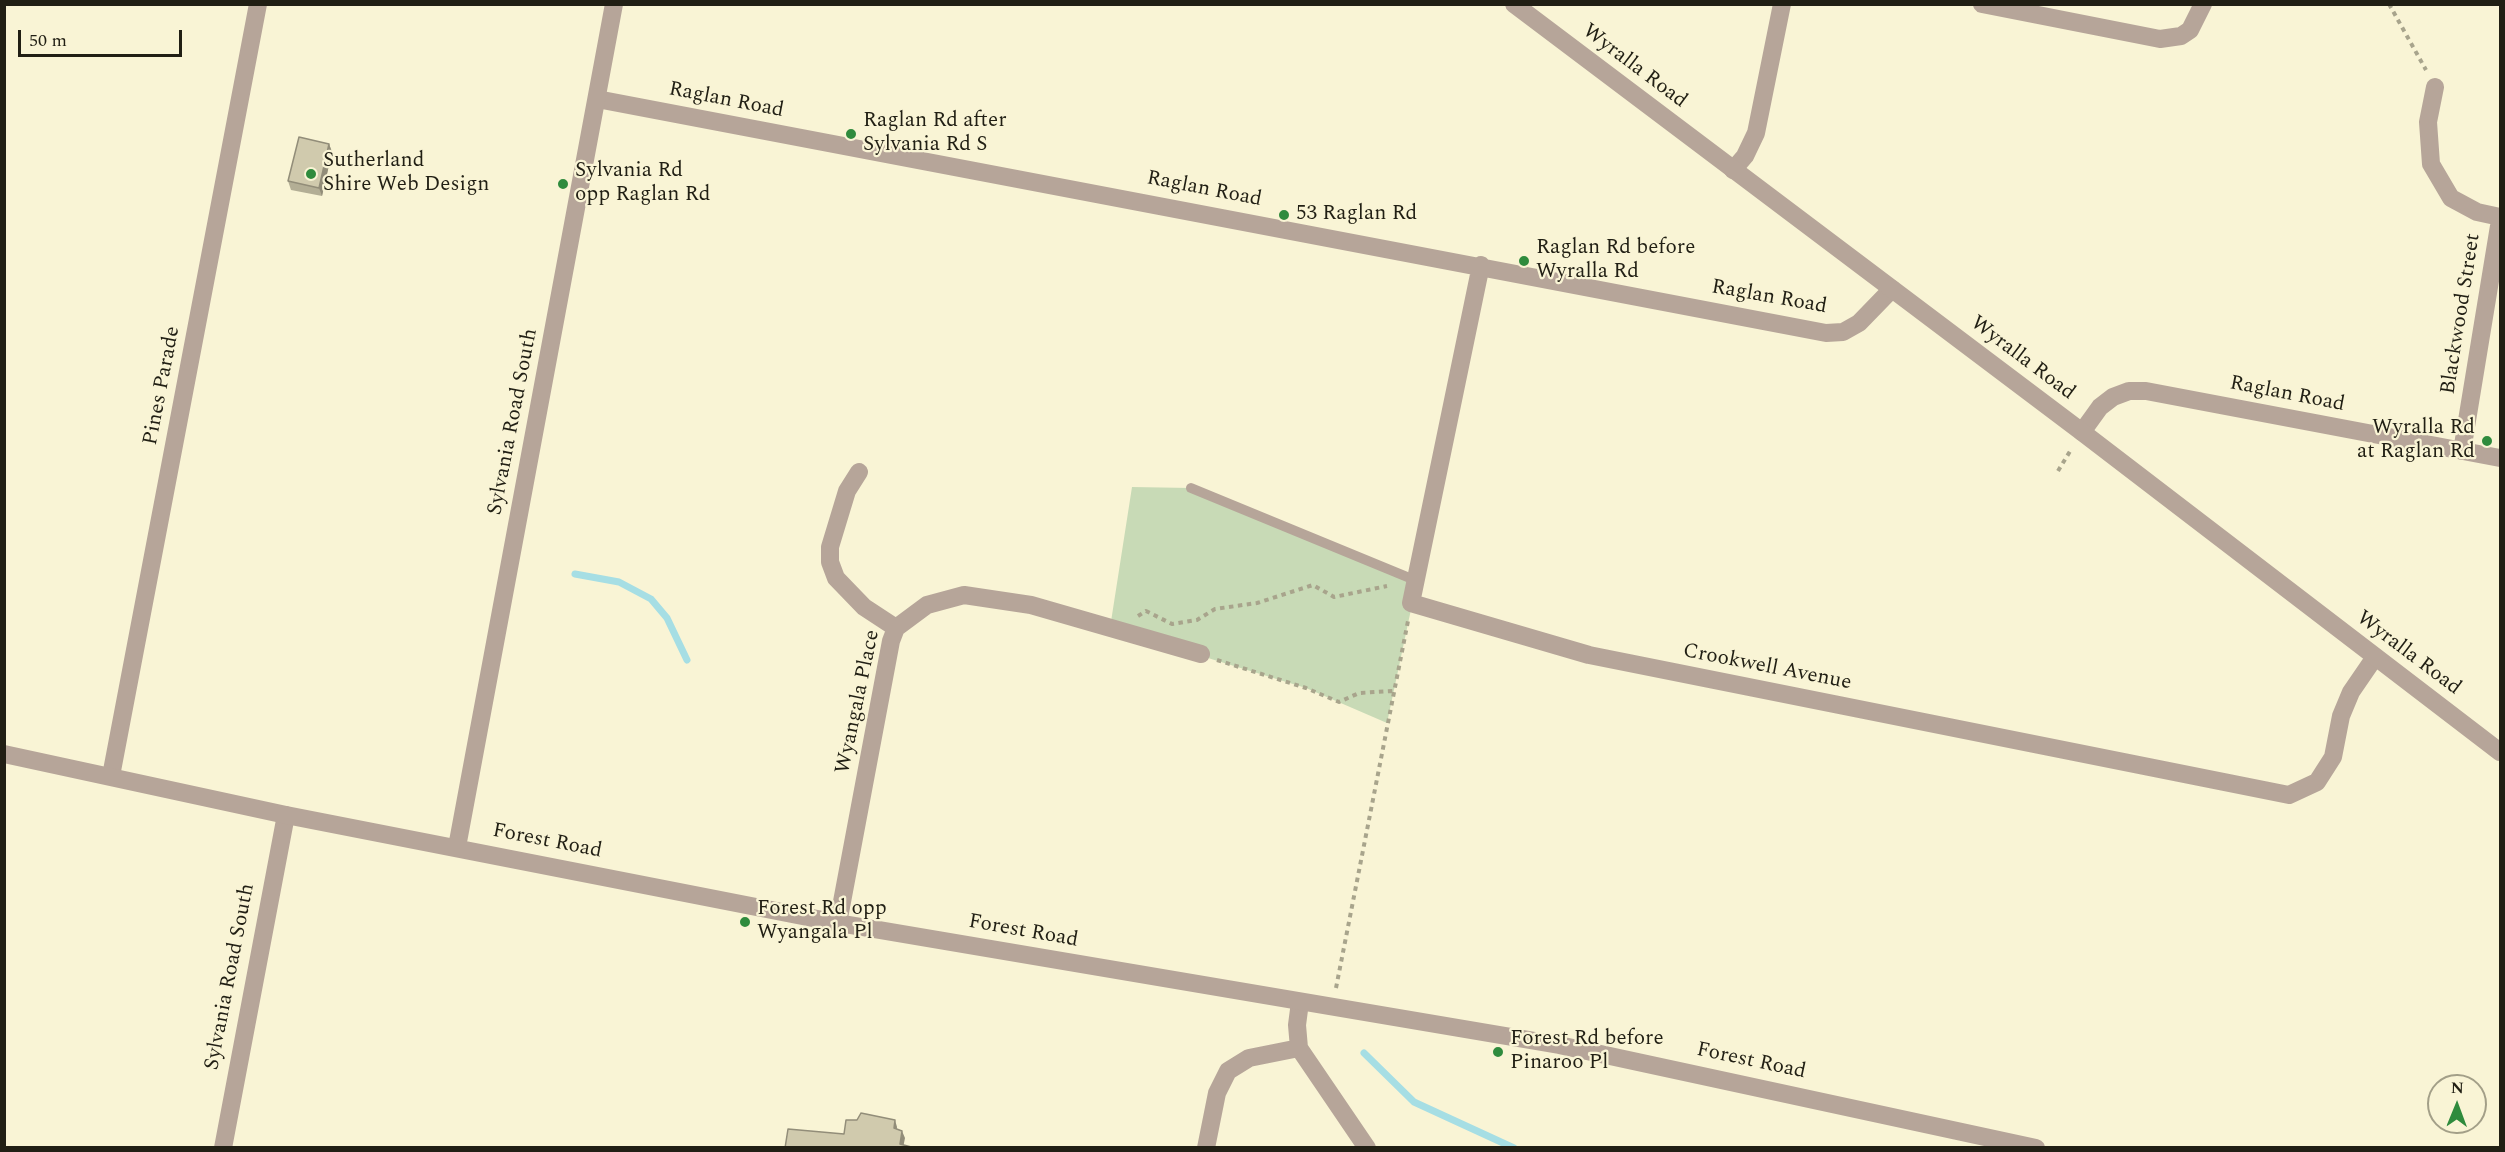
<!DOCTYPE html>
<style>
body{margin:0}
#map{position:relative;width:2505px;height:1152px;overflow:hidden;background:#f9f4d5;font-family:Spectral,serif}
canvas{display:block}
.frame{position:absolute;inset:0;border:6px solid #211f14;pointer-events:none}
.north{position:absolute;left:2427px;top:1074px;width:60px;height:60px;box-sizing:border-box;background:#f9f4d5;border:2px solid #a39f88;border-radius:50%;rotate:1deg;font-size:16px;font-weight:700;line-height:24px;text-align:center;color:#211f14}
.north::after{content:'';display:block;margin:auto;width:21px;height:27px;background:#2f8b3d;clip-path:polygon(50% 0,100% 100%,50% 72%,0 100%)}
.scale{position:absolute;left:18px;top:30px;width:164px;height:27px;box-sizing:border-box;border:3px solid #211f14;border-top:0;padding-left:8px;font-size:18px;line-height:21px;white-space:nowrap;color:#211f14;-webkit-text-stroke:4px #f9f4d5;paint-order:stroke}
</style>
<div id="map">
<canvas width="2505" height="1152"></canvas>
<div class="frame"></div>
<div class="north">N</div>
<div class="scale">50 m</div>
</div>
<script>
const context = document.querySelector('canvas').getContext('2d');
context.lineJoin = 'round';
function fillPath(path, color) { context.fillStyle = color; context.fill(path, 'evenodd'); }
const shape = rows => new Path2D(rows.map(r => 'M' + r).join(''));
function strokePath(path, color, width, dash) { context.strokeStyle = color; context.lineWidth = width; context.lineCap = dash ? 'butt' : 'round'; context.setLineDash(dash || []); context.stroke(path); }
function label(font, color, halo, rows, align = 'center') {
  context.font = font + ' Spectral,serif'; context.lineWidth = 4.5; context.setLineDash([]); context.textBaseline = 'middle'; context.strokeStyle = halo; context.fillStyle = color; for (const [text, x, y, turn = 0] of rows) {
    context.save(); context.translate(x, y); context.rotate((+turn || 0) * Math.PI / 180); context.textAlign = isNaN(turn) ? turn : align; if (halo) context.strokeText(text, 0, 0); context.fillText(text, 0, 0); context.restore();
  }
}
fillPath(shape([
 [1132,487,1191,488,1417,581,1387,723,1306,688,1110,628]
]), '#c8dab6');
strokePath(shape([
 [575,574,619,582,651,599,667,618,687,660],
 [1364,1053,1414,1102,1514,1148]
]), '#a6dee4', 7);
strokePath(shape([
 [2389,4,2426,70],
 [2058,471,2072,448],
 [1138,616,1146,611,1172,624,1197,620,1215,609,1257,603,1313,585,1334,597,1387,586],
 [1217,660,1306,688,1339,702,1359,693,1393,691],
 [1336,988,1408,621]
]), '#a8a48c', 4, [4.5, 4.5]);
strokePath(shape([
 [1191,488,1417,581]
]), '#b6a599', 10);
strokePath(shape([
 [1982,4,2160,39,2181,36,2190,30,2203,4],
 [2435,87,2428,122,2431,164,2451,198,2477,212,2500,217],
 [597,99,1826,333,1843,332,1859,323,1892,289],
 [1733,170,1745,156,1756,133,1782,4],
 [1481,265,1411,603,1589,655,2289,795,2317,782,2333,757,2341,716,2351,692,2375,657],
 [2082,432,2100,407,2113,397,2129,391,2146,391,2500,458],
 [2462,451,2500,220],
 [859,472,847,491,830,547,830,562,836,578,864,607,896,628],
 [111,776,258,4],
 [838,923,891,641,896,628,927,605,964,595,1031,605,1201,654],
 [1300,1002,1297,1025,1299,1048,1367,1148],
 [223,1148,286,815],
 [1206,1148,1217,1093,1228,1071,1249,1058,1299,1048]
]), '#b6a599', 18);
strokePath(shape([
 [1514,4,2082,432,2500,752],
 [4,754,286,815,838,923,1559,1045,2036,1148],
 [457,847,614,4]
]), '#b6a599', 18);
fillPath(shape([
 [329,144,332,152,322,196,291,190,288,181]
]), '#b3ae95');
fillPath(shape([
 [329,144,332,152,322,196,319,188],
 [895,1120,897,1127,896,1135,894,1128],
 [902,1131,905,1138,903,1148,900,1144]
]), '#928d79');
const building = shape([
 [299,137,329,144,319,188,288,181,299,137],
 [861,1113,895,1120,894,1128,902,1131,900,1144,915,1148,785,1148,788,1129,844,1134,846,1120,857,1120,861,1113]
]);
fillPath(building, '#d0caad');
strokePath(building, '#928d79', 1.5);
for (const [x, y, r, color] of [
 [851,134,6,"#2f8b3d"],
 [311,174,6,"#2f8b3d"],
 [563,184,6,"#2f8b3d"],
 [1284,215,6,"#2f8b3d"],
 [1524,261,6,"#2f8b3d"],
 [2487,441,6,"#2f8b3d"],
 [745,922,6,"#2f8b3d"],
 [1498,1052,6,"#2f8b3d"]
]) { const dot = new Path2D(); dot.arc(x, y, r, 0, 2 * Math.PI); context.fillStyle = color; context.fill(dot); strokePath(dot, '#f9f4d5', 2); }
label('21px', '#211f14', '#f9f4d5', [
 ["Wyralla Road",1634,67,37],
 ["Raglan Road",726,101,11],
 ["Raglan Road",1204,190,11],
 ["Raglan Road",1769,298,10],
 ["Blackwood Street",2462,314,-81],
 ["Wyralla Road",2022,359,37],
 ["Pines Parade",163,386,-79],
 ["Raglan Road",2287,395,11],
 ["Sylvania Road South",514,422,-79],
 ["Wyralla Road",2408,654,37],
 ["Crookwell Avenue",1767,668,11],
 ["Wyangala Place",859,702,-78],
 ["Forest Road",547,842,11],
 ["Forest Road",1023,932,10],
 ["Sylvania Road South",231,977,-79],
 ["Forest Road",1751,1062,12]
]);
label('21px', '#211f14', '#f9f4d5', [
 ["Raglan Rd after",863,122],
 ["Sylvania Rd S",863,146],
 ["Sutherland",323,162],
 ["Shire Web Design",323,186],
 ["Sylvania Rd",575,172],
 ["opp Raglan Rd",575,196],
 ["53 Raglan Rd",1296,215],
 ["Raglan Rd before",1536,249],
 ["Wyralla Rd",1536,273],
 ["Wyralla Rd",2475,429,"right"],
 ["at Raglan Rd",2475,453,"right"],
 ["Forest Rd opp",757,910],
 ["Wyangala Pl",757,934],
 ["Forest Rd before",1510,1040],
 ["Pinaroo Pl",1510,1064]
], 'left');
</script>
